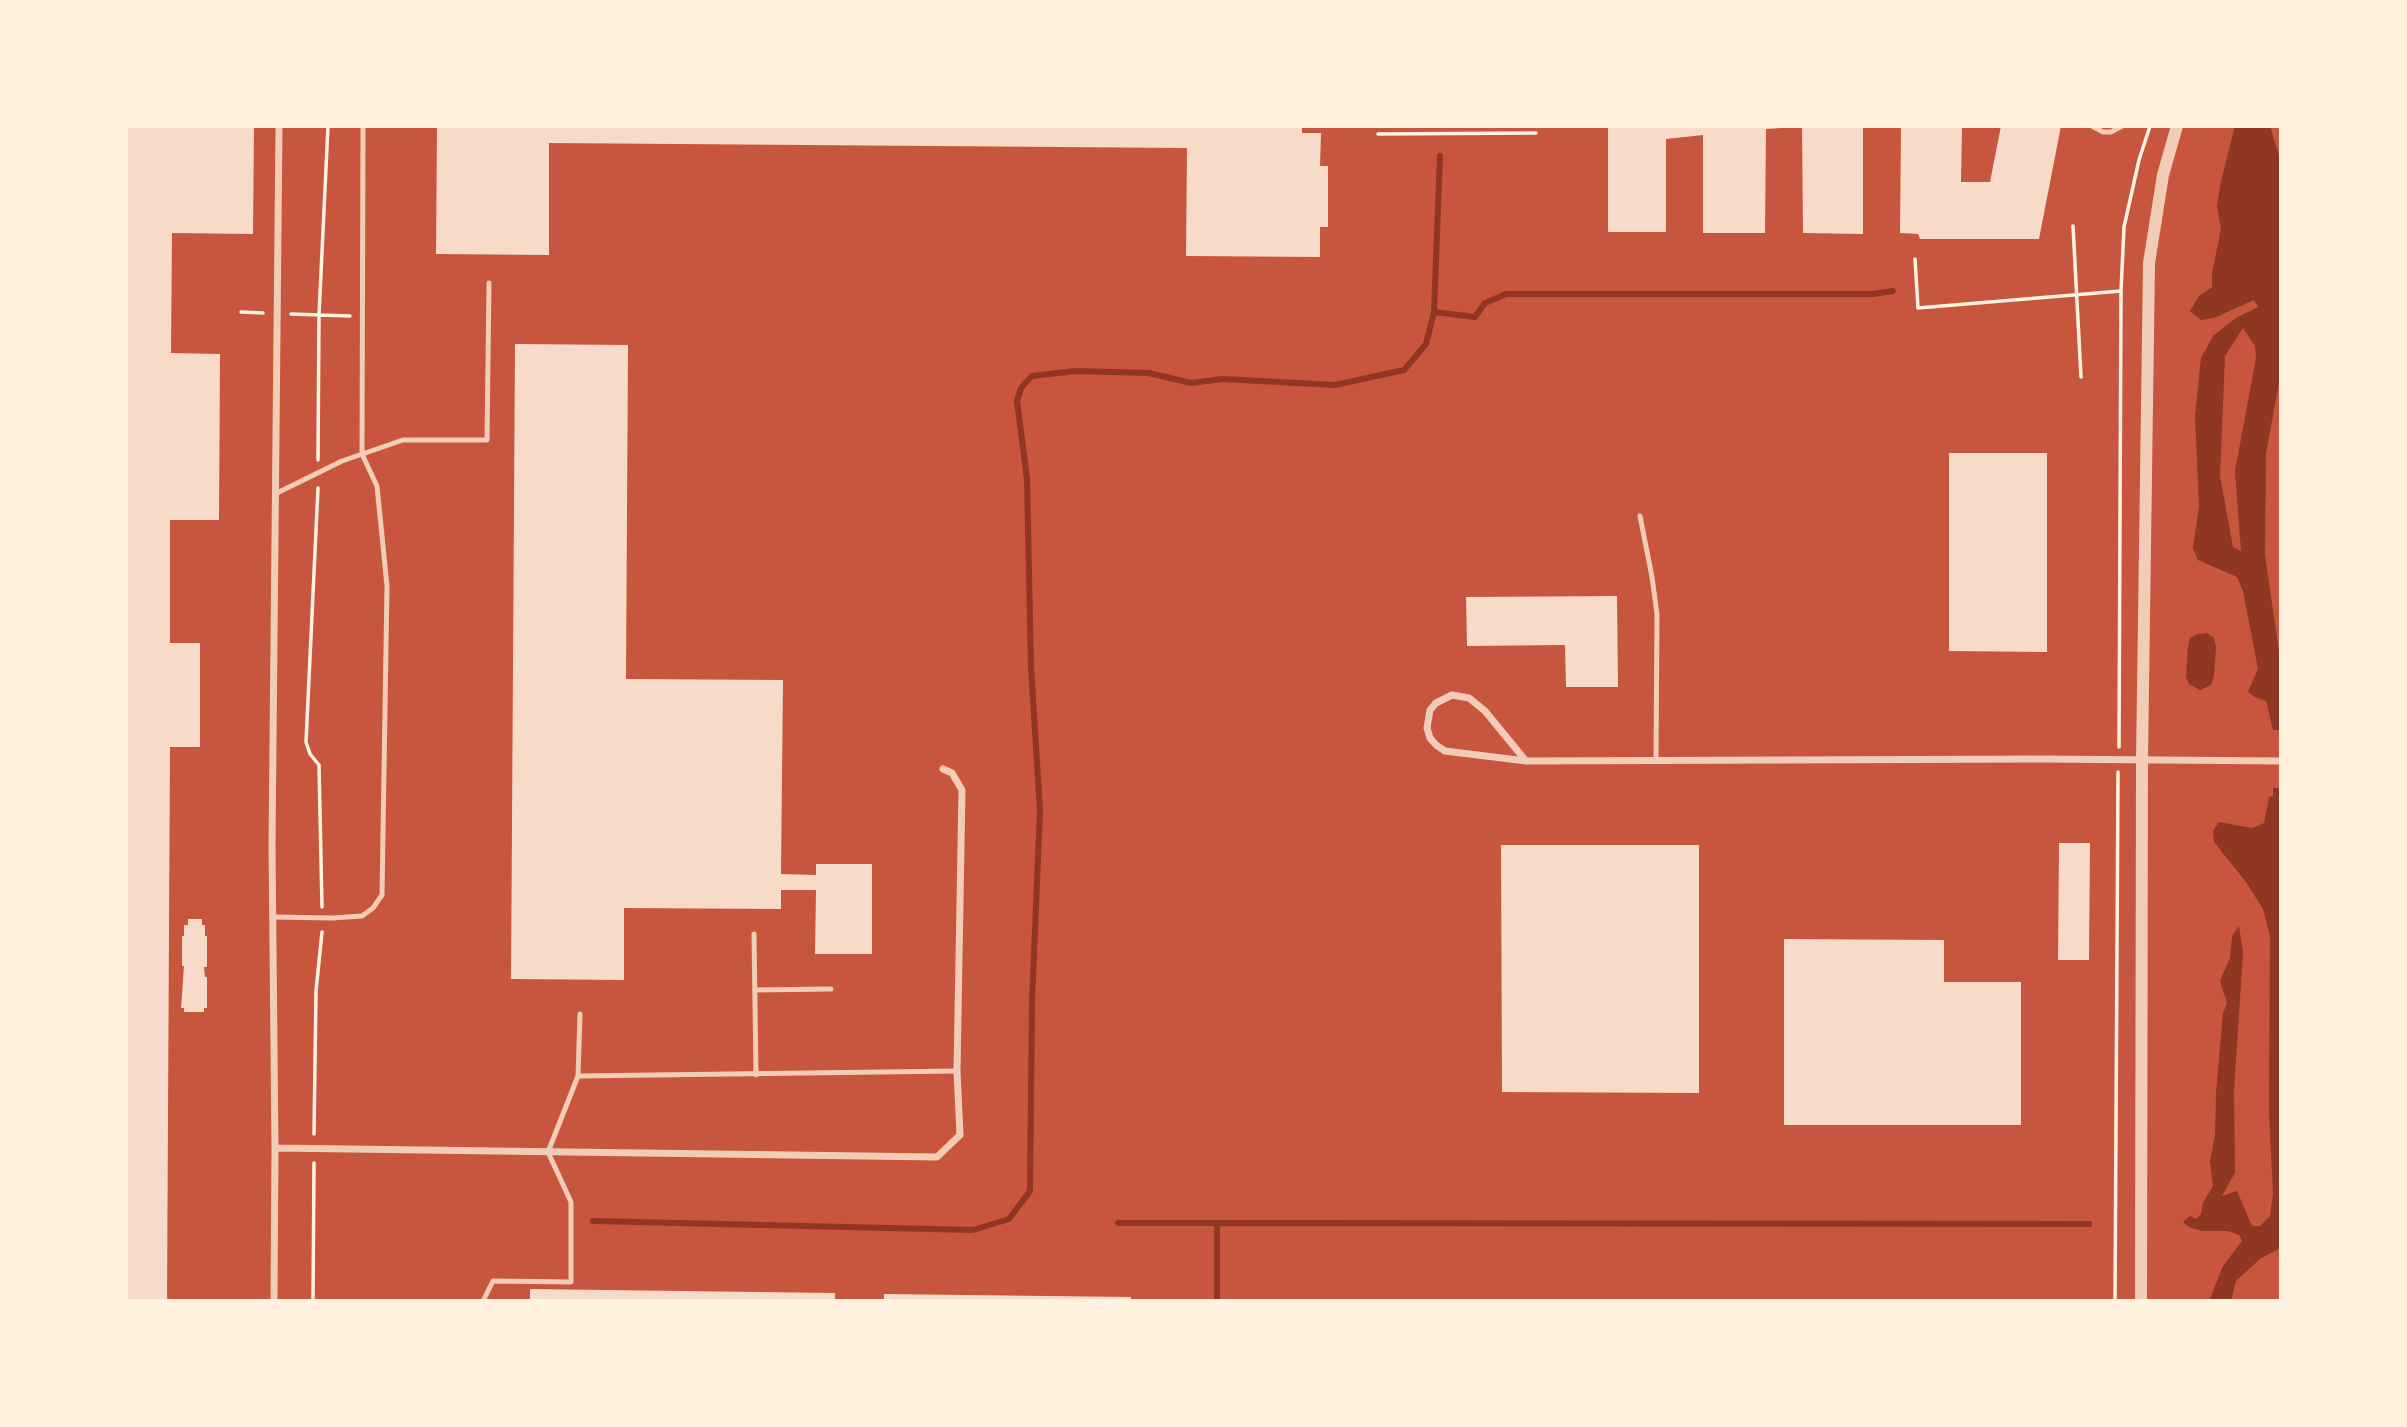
<!DOCTYPE html>
<style>
body{margin:0}
#map{position:relative;width:2407px;height:1427px;overflow:hidden;background:#c8553d;font-family:"Crimson Pro",serif}
canvas{display:block}
.frame{position:absolute;inset:0;border:128px solid #fff3e0;pointer-events:none}
</style>
<div id="map">
<canvas width="2407" height="1427"></canvas>
<div class="frame"></div>
</div>
<script>
const context = document.querySelector('canvas').getContext('2d');
context.lineJoin = 'round';
function fillPath(path, color) { context.fillStyle = color; context.fill(path, 'evenodd'); }
const shape = rows => new Path2D(rows.map(r => 'M' + r).join(''));
function strokePath(path, color, width, dash) { context.strokeStyle = color; context.lineWidth = width; context.lineCap = dash ? 'butt' : 'round'; context.setLineDash(dash || []); context.stroke(path); }
fillPath(shape([
 [2235,126,2270,126,2281,162,2281,372,2266,453,2265,555,2281,665,2281,730,2273,730,2266,701,2255,697,2248,692,2258,669,2243,591,2237,577,2198,560,2193,548,2199,506,2195,416,2201,358,2213,336,2236,318,2258,307,2254,300,2214,318,2201,320,2190,311,2199,296,2212,287,2212,273,2221,229,2217,206,2220,186],
 [2243,328,2255,346,2256,358,2235,471,2241,551,2233,547,2220,476,2225,356],
 [2207,633,2214,638,2216,647,2214,675,2211,685,2200,690,2189,684,2186,677,2188,646,2190,638,2198,634],
 [2273,788,2281,788,2281,1248,2261,1258,2236,1281,2231,1301,2209,1301,2223,1266,2242,1241,2239,1235,2228,1231,2202,1231,2189,1227,2183,1222,2190,1216,2196,1219,2201,1214,2203,1203,2213,1186,2210,1161,2215,1135,2216,1093,2223,1013,2227,1003,2220,981,2230,958,2232,936,2239,926,2243,952,2234,1091,2235,1173,2222,1196,2237,1191,2252,1226,2260,1226,2270,1216,2273,1194,2269,1111,2270,936,2263,909,2246,882,2214,842,2213,831,2219,822,2252,828,2264,823,2269,797,2273,796]
]), '#8f3625');
strokePath(shape([
 [1434,312,1475,317,1485,303,1506,294,1873,294,1893,291],
 [593,1221,973,1230,1009,1219,1030,1191,1032,1002,1040,810,1031,667,1027,479,1017,401,1021,388,1032,376,1075,371,1149,373,1191,383,1222,379,1335,385,1404,370,1426,344,1434,312,1440,156],
 [1118,1223,1217,1223],
 [1217,1301,1217,1223,2089,1224]
]), '#8f3625', 6);
fillPath(shape([
 [126,126,254,126,253,234,172,233,171,353,220,354,219,520,170,520,170,643,200,643,200,747,170,747,167,1301,126,1301],
 [437,126,1302,126,1302,133,1321,133,1320,166,1328,166,1328,227,1320,227,1320,257,1186,256,1187,148,549,143,549,255,436,254],
 [1608,126,1782,126,1782,128,1766,129,1765,233,1703,233,1703,135,1666,139,1666,232,1608,232],
 [1802,126,1863,126,1863,234,1803,233],
 [1901,126,1962,126,1961,182,1990,182,2001,126,2061,126,2039,239,1920,239,1918,234,1900,233],
 [515,344,628,345,626,679,783,680,781,874,816,875,816,864,872,864,872,954,815,954,816,890,781,890,781,909,624,908,624,980,511,979],
 [1949,453,2047,453,2047,652,1949,651],
 [1617,596,1618,687,1566,687,1565,645,1467,646,1466,597],
 [2059,843,2090,843,2089,960,2058,960],
 [1501,845,1699,845,1699,1093,1502,1092],
 [188,919,202,919,202,925,205,925,205,936,207,936,207,967,204,967,205,977,207,977,207,1008,204,1008,204,1012,184,1012,184,1008,181,1008,184,966,182,966,182,936,184,936,184,925,188,925],
 [1784,939,1944,940,1944,982,2021,982,2021,1125,1784,1125],
 [530,1289,835,1293,835,1301,530,1301],
 [884,1294,1131,1297,1131,1301,884,1301]
]), '#f7dbc8');
strokePath(shape([
 [1378,134,1536,133],
 [2073,226,2081,377],
 [1915,259,1918,308,2121,291],
 [241,312,263,313],
 [291,314,350,316],
 [318,460,319,315,328,126],
 [318,488,306,742,310,754,319,765,322,907],
 [2119,747,2121,291,2124,227,2139,160,2150,126],
 [314,1134,316,991,322,932],
 [313,1301,314,1163],
 [2115,1301,2118,772]
]), '#fff3e0', 3.5);
strokePath(shape([
 [2092,126,2103,132,2111,132,2122,126],
 [275,494,342,461,403,440,487,440,489,283],
 [1640,516,1652,577,1657,614,1656,759],
 [272,917,332,918,362,916,373,908,382,895,387,586,377,486,362,454,363,126],
 [754,934,756,1075],
 [755,990,831,989],
 [578,1076,580,1014],
 [483,1301,493,1281,571,1282,571,1202,548,1152,578,1076,957,1071]
]), '#f1ccb7', 5);
strokePath(shape([
 [1526,761,1485,711,1469,698,1452,695,1436,703,1430,710,1427,728,1430,738,1436,745,1445,751,1526,761,2041,759,2281,761],
 [275,1148,937,1157,960,1135,957,1071,962,790,952,773,943,769],
 [274,1301,275,1148,272,846,279,126]
]), '#f1ccb7', 7);
strokePath(shape([
 [2141,1301,2142,759,2149,263,2163,175,2177,126]
]), '#f1ccb7', 12);
</script>
